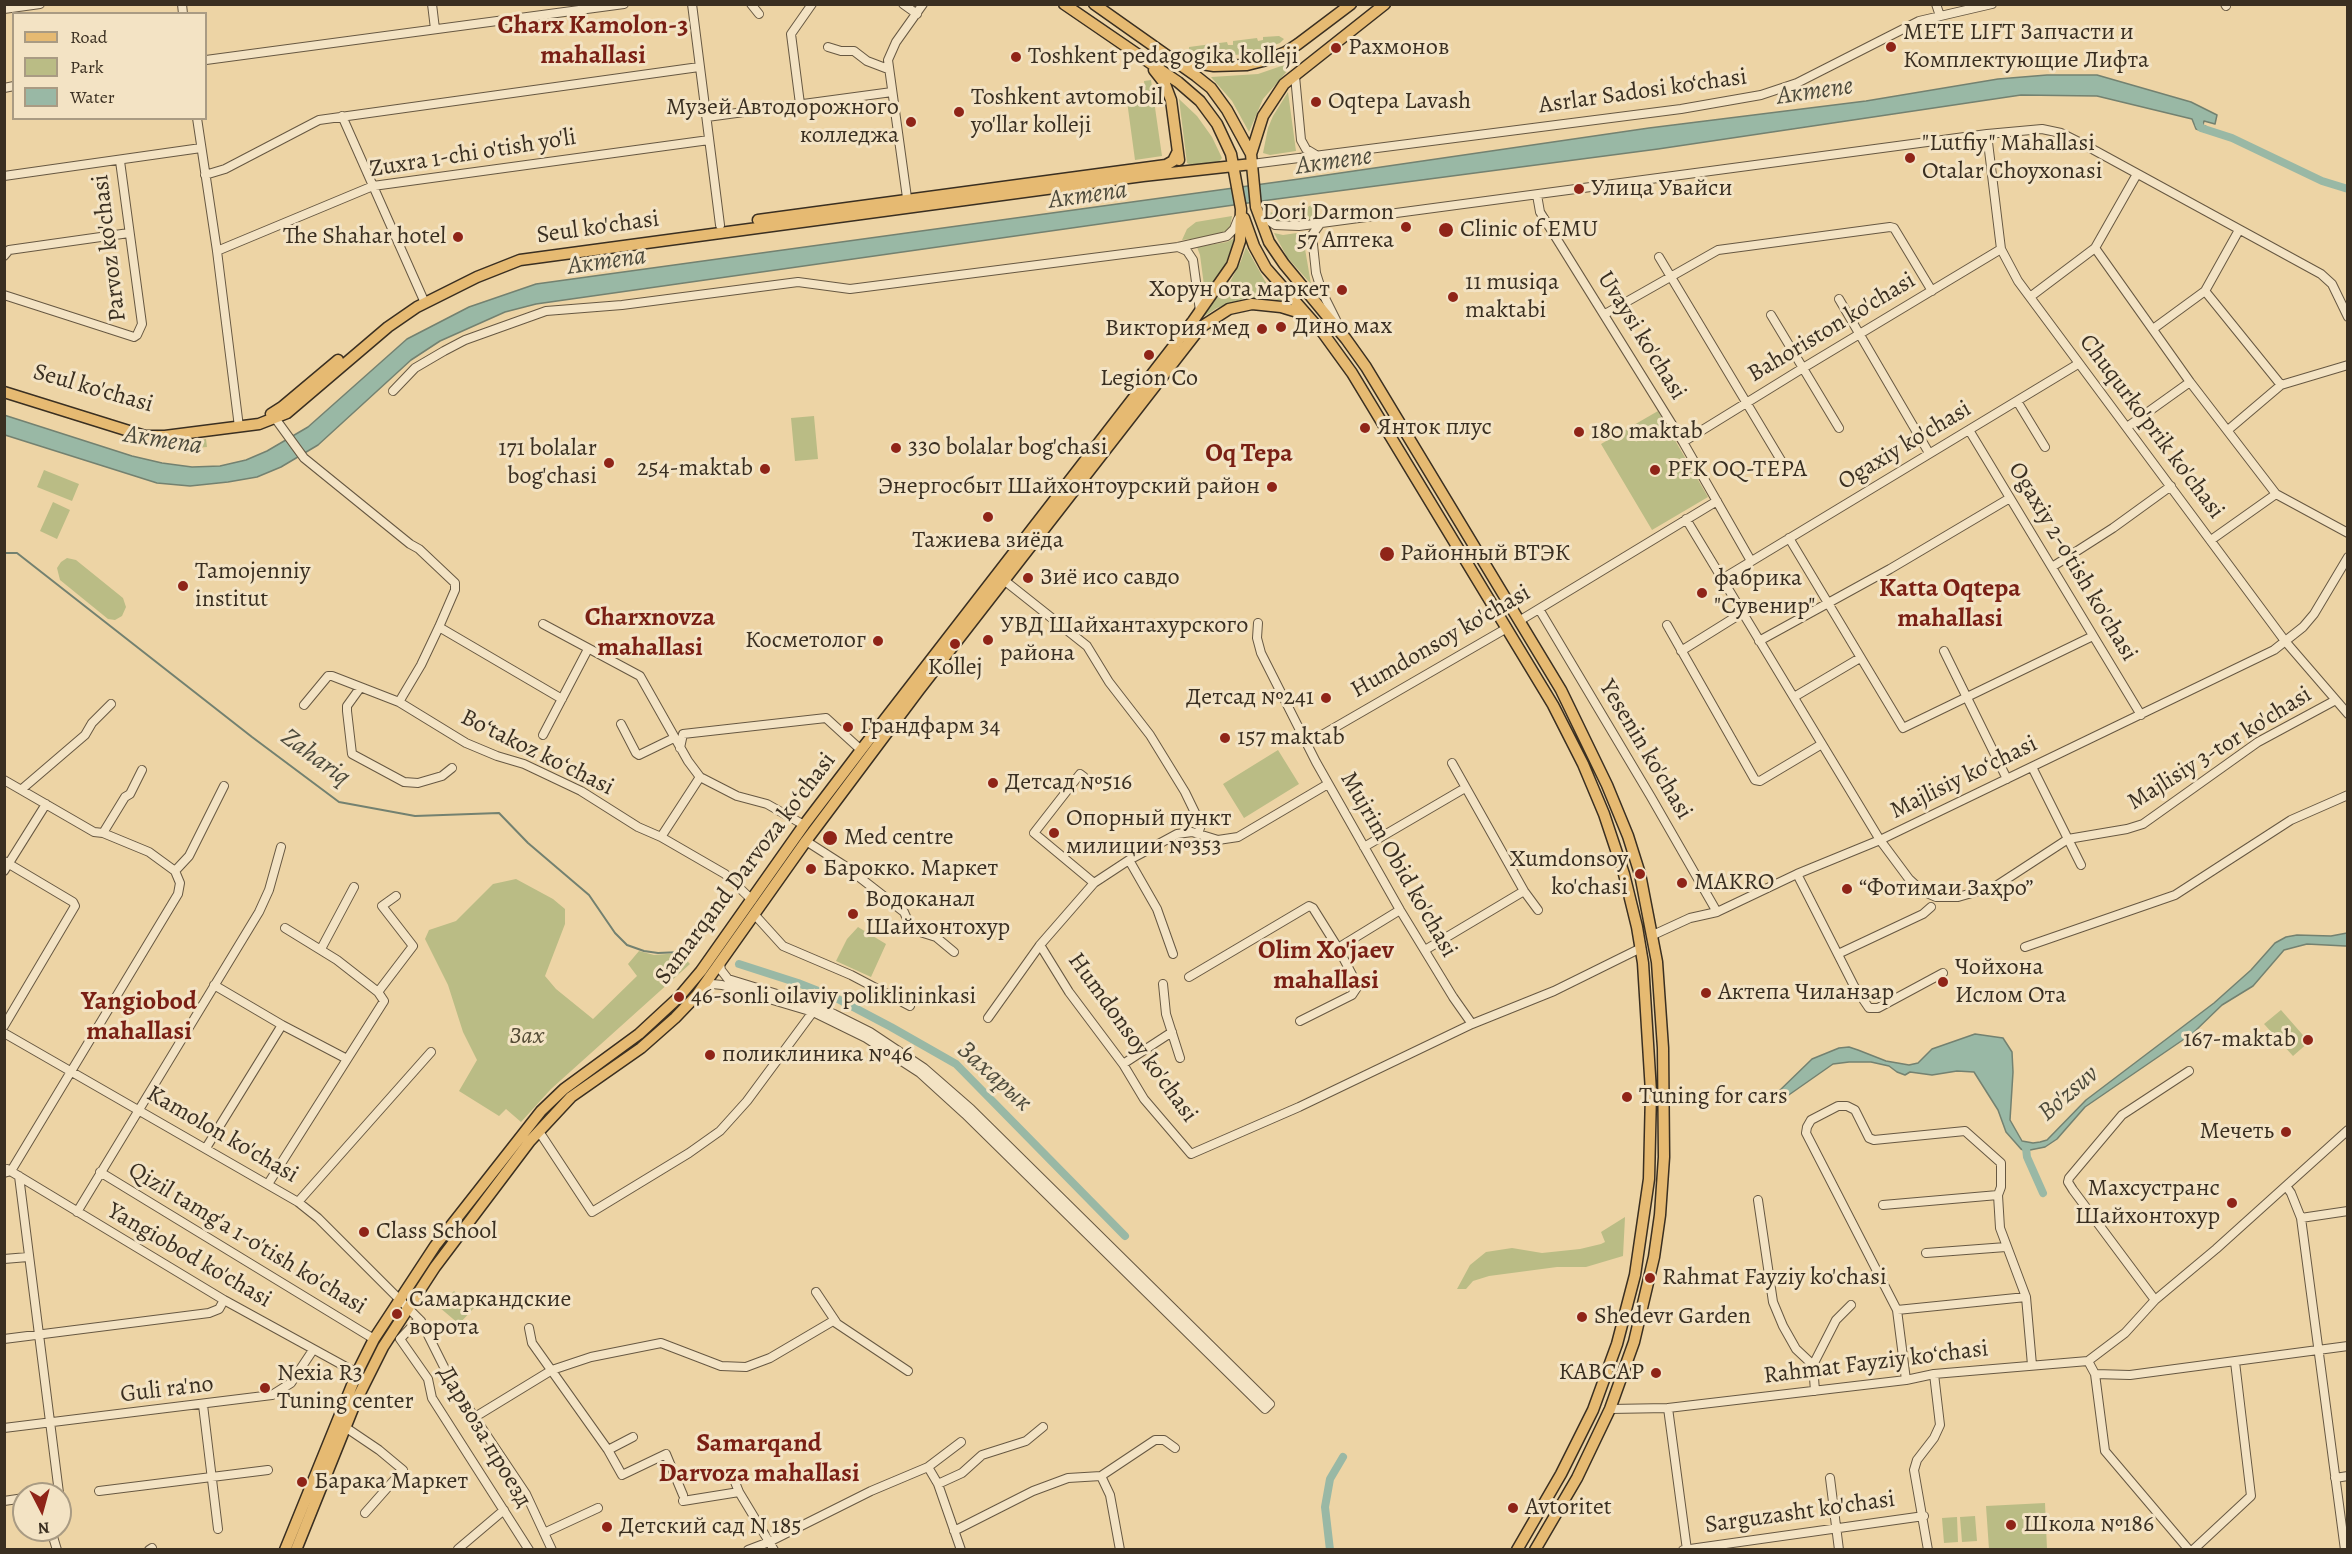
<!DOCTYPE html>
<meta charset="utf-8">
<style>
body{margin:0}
#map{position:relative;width:2352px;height:1554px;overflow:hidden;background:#edd4a5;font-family:Alegreya,serif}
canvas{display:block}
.frame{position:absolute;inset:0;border:6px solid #3a2f21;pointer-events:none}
.legend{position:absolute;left:12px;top:12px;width:195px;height:108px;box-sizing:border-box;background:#f3e3c4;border:2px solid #a99b83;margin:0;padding:8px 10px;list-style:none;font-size:18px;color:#3a2f21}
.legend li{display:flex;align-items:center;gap:12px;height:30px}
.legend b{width:30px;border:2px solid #a99b83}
.north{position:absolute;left:12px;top:1482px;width:60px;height:60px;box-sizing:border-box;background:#f3e3c4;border:2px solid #a99b83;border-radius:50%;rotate:174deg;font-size:16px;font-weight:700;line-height:24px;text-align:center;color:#3a2f21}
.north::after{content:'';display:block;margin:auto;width:21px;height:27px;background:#8f2418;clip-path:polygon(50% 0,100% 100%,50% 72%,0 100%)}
</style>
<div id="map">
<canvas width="2352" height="1554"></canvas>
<div class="frame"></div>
<ul class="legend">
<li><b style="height:8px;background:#e6ba72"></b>Road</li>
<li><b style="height:16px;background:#babc85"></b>Park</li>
<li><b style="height:16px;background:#99b8a5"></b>Water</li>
</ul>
<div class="north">N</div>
</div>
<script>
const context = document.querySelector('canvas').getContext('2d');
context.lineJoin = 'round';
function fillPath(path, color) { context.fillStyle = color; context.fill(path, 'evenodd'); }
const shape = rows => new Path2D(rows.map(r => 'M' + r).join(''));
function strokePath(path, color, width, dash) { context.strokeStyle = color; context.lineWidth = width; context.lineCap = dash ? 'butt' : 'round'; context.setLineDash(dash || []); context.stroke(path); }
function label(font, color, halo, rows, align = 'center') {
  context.font = font + ' Alegreya,serif'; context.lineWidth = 6; context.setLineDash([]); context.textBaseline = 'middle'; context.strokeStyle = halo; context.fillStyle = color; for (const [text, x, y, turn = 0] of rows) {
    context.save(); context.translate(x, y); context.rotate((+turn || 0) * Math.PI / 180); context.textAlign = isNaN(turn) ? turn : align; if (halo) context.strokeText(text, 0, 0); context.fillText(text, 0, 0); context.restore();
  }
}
fillPath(shape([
 [1279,36,1284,39,1280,43,1250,54,1216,56,1189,51,1189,47,1227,42,1228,45,1233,45,1233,41,1257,38,1258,41,1263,40,1263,37],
 [1296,61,1263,99,1249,132,1232,101,1211,77,1258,74],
 [1151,80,1162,156,1135,160,1127,101,1146,99,1144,81],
 [1288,92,1296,151,1270,155,1263,153,1268,128,1273,116],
 [1179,99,1197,116,1212,137,1222,158,1218,163,1193,166,1187,163],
 [1311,205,1316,208,1318,219,1280,223,1274,221,1265,210,1276,214,1276,210,1283,208,1291,215,1297,214],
 [1232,216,1230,229,1220,236,1182,240,1187,229,1196,222],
 [1304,232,1303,237,1311,284,1287,257,1274,233,1283,235],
 [1235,238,1224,268,1205,293,1200,255,1197,247,1227,242],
 [1246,247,1265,281,1282,301,1270,298,1243,299,1217,308,1200,319,1230,282,1241,261],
 [1658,411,1708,497,1652,530,1601,444],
 [814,416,818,459,795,461,791,418],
 [188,438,196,441,206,439,207,447,169,450,151,444,151,442],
 [44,470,79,484,72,501,37,487],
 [53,502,70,510,57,539,40,531],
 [67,558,76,560,123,598,126,607,122,616,115,620,108,619,60,580,57,568,61,562],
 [1278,750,1299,784,1244,818,1223,784],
 [516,879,553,899,565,909,565,924,545,976,556,989,593,1019,637,976,628,964,639,951,654,955,680,953,690,964,551,1089,521,1122,506,1109,499,1116,459,1091,477,1060,463,1032,448,985,425,939,429,930,456,921,493,884],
 [858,927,886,944,871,977,836,961,847,939],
 [2281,1010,2309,1042,2293,1056,2264,1024],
 [1625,1217,1623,1256,1586,1267,1557,1267,1489,1276,1473,1281,1466,1289,1457,1289,1470,1265,1486,1252,1512,1248,1542,1253,1580,1249,1601,1244,1605,1242,1601,1232],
 [454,1291,474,1308,459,1324,439,1307],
 [2045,1503,2047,1549,1989,1549,1986,1506],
 [1975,1516,1977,1541,1962,1542,1960,1517],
 [1957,1517,1958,1542,1944,1543,1942,1518]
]), '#babc85');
const water = shape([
 [2047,75,2097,75,2191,102,2217,115,2215,124,2204,121,2203,125,2207,127,2205,132,2196,129,2192,119,2097,96,2021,95,1658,149,1269,200,536,304,505,312,440,341,411,360,318,445,281,467,257,477,228,482,190,486,157,483,5,435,4,415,132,456,162,463,192,467,220,466,246,460,267,451,308,427,407,339,469,307,536,284,1299,179,1649,128,1866,101,1998,79,2047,75],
 [2347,933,2347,946,2345,946,2307,944,2284,950,2253,986,2222,1005,2193,1033,2085,1107,2057,1139,2045,1147,2025,1151,2021,1149,2006,1132,1998,1110,1974,1072,1957,1071,1932,1075,1910,1072,1905,1075,1897,1072,1889,1066,1871,1062,1849,1062,1833,1064,1783,1099,1778,1098,1776,1094,1812,1059,1839,1048,1849,1047,1858,1050,1886,1061,1909,1065,1918,1063,1932,1049,1975,1034,2003,1038,2012,1052,2013,1072,2010,1120,2022,1141,2033,1143,2040,1142,2047,1140,2086,1100,2214,1003,2251,970,2275,943,2286,937,2297,935,2331,936,2347,933]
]);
fillPath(water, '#99b8a5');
strokePath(water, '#738170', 1.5);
strokePath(shape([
 [4,553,17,553,252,737,339,802,415,816,499,813,528,843,589,895,615,933,627,945,644,951,658,953,681,952]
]), '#738170', 2);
strokePath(shape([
 [2199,124,2201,128,2232,138,2322,181,2348,189],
 [739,964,798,983,836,998,891,1027,956,1064,1125,1236],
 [2026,1148,2027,1157,2043,1193],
 [1330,1550,1325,1507,1330,1479,1343,1457]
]), '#99b8a5', 8);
const minor = shape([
 [182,4,183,14],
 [432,4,435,29],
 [692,4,720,225],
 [751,4,759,14],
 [903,4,917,14],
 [1936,4,1940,16],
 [2225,4,2226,6],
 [4,9,40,4],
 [828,47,841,51,854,51,867,61,888,69],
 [206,60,624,4],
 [1295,76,1301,140,1306,149,1316,155],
 [4,88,14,86],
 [800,104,791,34,812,4],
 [342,116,425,303],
 [707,117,892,92],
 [197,118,217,251,239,427],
 [1987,134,2001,249,2018,281,2285,641,2348,714],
 [1252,164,1681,109,1761,95,1797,83,1919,21,1992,4],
 [205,175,225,169,319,120,699,67],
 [4,176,201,148],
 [1537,195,1540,212,1683,442,1751,561],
 [908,205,888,60,896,42,923,4],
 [1261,215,1275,225,1299,226,1987,134,2042,129,2061,133,2083,144,2321,274,2332,284,2348,317],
 [1320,224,1312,235,1316,273,1322,292,1339,326],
 [1178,247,1187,251,1193,260,1200,311],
 [2095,248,2190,382,2276,494,2348,533],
 [217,251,373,186,709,140],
 [4,256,9,250,129,233],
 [1659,257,1782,462],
 [2205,291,2281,385],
 [4,295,134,337,137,335,142,324,120,161],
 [2030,297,2095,248,2137,174],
 [1839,299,1929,453],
 [1605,314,1718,250,1890,227,1894,228,1932,291],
 [1771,315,1839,428],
 [2153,329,2205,291,2239,230],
 [393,391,415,368,444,351,465,340,546,311,622,305,798,282,850,289,1178,247,1227,236,1234,229,1238,219],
 [2017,401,2045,447],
 [272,414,304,458,410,544,419,549,455,583,455,590,439,627,421,665,399,702],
 [2127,427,2190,382],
 [1969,430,2141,715],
 [2228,430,2281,385,2348,365],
 [1683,442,1803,368,2001,249],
 [1686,519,1880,840,1909,879,1922,891,1936,897,1958,897,1996,886,2068,839,2127,829,2143,824,2258,742,2334,701],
 [1789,538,1903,728,2093,636],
 [2211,540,2276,494],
 [2052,567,2113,528,2171,486],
 [1000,577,1087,646,1109,682,1150,735,1185,792,1201,825,1198,834],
 [1722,579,2078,364],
 [1539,609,1651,797,1717,912],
 [1519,621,1717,501],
 [1258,623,1257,638,1261,653,1316,762,1400,910,1453,997,1472,1024],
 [543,624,640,676,688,761,700,777,737,796,767,804,804,825],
 [1667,625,1755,780,1760,781,1822,744],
 [439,627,562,699],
 [1759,641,1890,569,2010,498],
 [1681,651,1742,613],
 [1944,651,2007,779],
 [360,688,347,706,347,711,352,754,404,782,418,783,442,776,452,768],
 [1794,697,1860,658],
 [304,705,328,676,332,676,399,702,466,743,497,756,524,764,581,791,638,827,661,837,725,874,752,900],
 [621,724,636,753,639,755,674,738],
 [543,735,588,649],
 [1308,743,1507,628],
 [680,748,683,734,826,718,861,750],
 [1452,763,1524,891,1538,910],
 [2032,767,2081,865],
 [1084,777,1080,774,1034,833,1094,883],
 [4,780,94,832,103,833,149,852,175,871,180,883,178,894,11,1171,4,1173],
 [22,789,85,735,92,723,111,704],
 [103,833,125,797,130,794,142,770],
 [661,837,700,777],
 [806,841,845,866,904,912,908,921,920,932,936,937,954,952],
 [1364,847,1465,788],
 [1129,860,1157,909,1173,954],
 [4,861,73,902,75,906,4,1026],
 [4,871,46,804],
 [175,871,189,856,224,786],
 [1797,874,1854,986,1869,1008,1878,1008,1943,973],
 [754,914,783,946,851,975,910,1006],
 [1653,935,1690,918,1717,912,1797,874,1880,840,2274,650,2303,627,2314,614,2348,557],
 [1040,945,1069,992,1123,1064,1144,1099,1191,1154,1299,1107,1472,1024,1554,991,1641,948],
 [2025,947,2175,895,2291,820,2348,795],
 [1338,948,1400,910],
 [321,949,354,887],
 [1425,950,1524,891],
 [1838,954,1923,914,1931,907],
 [1189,977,1309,906,1313,908,1338,948,1358,986,1352,995,1300,1021],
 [1163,984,1166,1014,1180,1058],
 [214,985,282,1025,347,1059],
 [703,986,712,984,722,985,813,1012,866,1038,920,1073,965,1114,1265,1409,1270,1404,971,1109,924,1068,870,1032,834,1014,816,1006,728,979,721,970,720,964],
 [378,992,413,946,382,906,396,896],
 [988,1018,1040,945,1094,883,1129,860,1177,834,1192,832,1218,840,1238,837,1328,784],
 [4,1033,298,1202,318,1218,421,1321,453,1385,526,1494,552,1550],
 [1123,1064,1172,1032],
 [542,1136,592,1212,689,1153,720,1131,747,1101,815,1009],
 [206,1148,282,1025],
 [7,1169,224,1300,357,1373],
 [100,1172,374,1339],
 [19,1176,59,1493,49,1494],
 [268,1184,384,1001,378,992,337,960,285,928],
 [2286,1186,2291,1193,2301,1218,2345,1550],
 [1758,1200,1773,1302,1783,1326,1796,1349,1813,1365,1815,1391],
 [298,1202,431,1052],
 [1883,1205,1998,1195],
 [77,1212,259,912,269,890,281,847],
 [2301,1218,2348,1211],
 [1926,1253,2006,1247],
 [4,1259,28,1257],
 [816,1292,836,1322],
 [2155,1300,2073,1190,2068,1182,2069,1178,2122,1115,2189,1071],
 [1897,1310,2026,1297],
 [419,1319,400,1339,428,1379,432,1398,529,1550],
 [529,1328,532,1343,608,1450,622,1475,666,1454,683,1495],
 [4,1339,209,1313,219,1309,224,1300],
 [2088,1361,2125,1333,2155,1300,2216,1249,2348,1130],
 [2088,1361,2095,1374,2105,1451,2189,1550],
 [1813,1365,1836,1320,1851,1305],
 [2095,1374,2130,1375,2348,1346],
 [1906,1380,1897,1310,1806,1133,1807,1127,1811,1120,1838,1106,1847,1106,1855,1110,1869,1138,1874,1140,1965,1131,2001,1163,2001,1187,1998,1195,2000,1228,2026,1297,2032,1365],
 [203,1405,218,1529],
 [1668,1408,1687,1550],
 [1610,1409,1668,1408,1906,1380,1934,1374,2088,1361],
 [475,1417,552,1370,591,1357,661,1343,721,1366,746,1367,770,1358,833,1321,908,1371],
 [345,1427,379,1450,403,1470,365,1513],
 [4,1428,272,1395,291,1383,313,1350],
 [608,1450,633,1437],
 [928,1467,938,1484,961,1550],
 [731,1472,739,1492],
 [1101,1476,1110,1495,1120,1550],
 [1830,1478,1839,1550],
 [2335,1478,2348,1476],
 [938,1484,962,1473,982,1455,1026,1441,1043,1427],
 [99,1491,268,1470],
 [4,1501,24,1498],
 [683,1501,739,1492,774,1550],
 [51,1530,57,1550],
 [954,1531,1033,1491,1068,1478,1101,1476,1155,1440,1164,1440,1175,1448],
 [544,1533,598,1508],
 [458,1549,504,1510],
 [149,1550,152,1548],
 [748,1550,769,1542,871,1491,928,1467,961,1442],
 [1683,1550,1924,1516],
 [1928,1550,1914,1470,1917,1460,1934,1438,1940,1425,1934,1374],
 [2193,1550,2251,1496,2235,1362]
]);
const major = shape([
 [1094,4,1196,76,1211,88,1227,110,1251,154,1256,207,1269,242,1284,264,1346,339,1366,367,1561,690,1607,785,1628,836,1640,874,1657,962,1663,1048,1664,1157,1660,1215,1654,1257,1634,1342,1610,1409,1577,1478,1535,1550],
 [1178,60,1214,66,1247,65,1263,61,1286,52,1298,44,1351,4],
 [1154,70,1165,84,1171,100,1179,160],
 [1251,154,1263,116,1284,84,1385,4],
 [1244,218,1254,246,1266,268,1323,333,1352,373,1553,705,1583,764,1604,814,1624,874,1637,927,1643,963,1651,1092,1649,1179,1635,1275,1617,1344,1593,1410,1561,1474,1517,1550],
 [758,220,1166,165,1173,161,1177,153],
 [4,392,145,436,165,436,259,424,287,413,388,327,417,307,477,277,520,260,1143,176,1252,164],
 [271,414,282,407,338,360],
 [285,1550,357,1373,374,1339,435,1246,541,1111,564,1089,639,1034,679,997,701,971,804,825,861,750,1193,321,1232,265,1240,241,1241,209,1231,154,1217,124,1200,101,1178,82,1064,4],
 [296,1550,356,1401,383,1347,435,1267,530,1141,571,1097,641,1048,675,1018,697,995,806,841,919,690,1201,327,1229,309,1252,304,1281,307,1307,315]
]);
strokePath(minor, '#675842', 10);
strokePath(major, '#3a2f21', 13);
strokePath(minor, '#f3e3c4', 8);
strokePath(major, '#e6ba72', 10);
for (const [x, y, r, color] of [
 [1891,47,6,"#8f2418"],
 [1336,48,6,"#8f2418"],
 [1016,57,6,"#8f2418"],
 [1316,102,6,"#8f2418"],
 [959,112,6,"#8f2418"],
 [911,122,6,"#8f2418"],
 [1910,158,6,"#8f2418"],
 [1579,189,6,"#8f2418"],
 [1406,227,6,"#8f2418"],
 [1446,230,8,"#8f2418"],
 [458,237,6,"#8f2418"],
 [1342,290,6,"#8f2418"],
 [1453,297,6,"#8f2418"],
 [1281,327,6,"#8f2418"],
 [1262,329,6,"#8f2418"],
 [1149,355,6,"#8f2418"],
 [1365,428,6,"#8f2418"],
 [1579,432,6,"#8f2418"],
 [896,448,6,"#8f2418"],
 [609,463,6,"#8f2418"],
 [765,469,6,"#8f2418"],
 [1655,470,6,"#8f2418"],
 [1272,487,6,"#8f2418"],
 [988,517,6,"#8f2418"],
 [1387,554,8,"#8f2418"],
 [1028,578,6,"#8f2418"],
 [183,586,6,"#8f2418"],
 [1702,593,6,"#8f2418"],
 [988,640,6,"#8f2418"],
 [878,641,6,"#8f2418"],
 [955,644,6,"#8f2418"],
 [1326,698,6,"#8f2418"],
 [848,727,6,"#8f2418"],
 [1225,738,6,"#8f2418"],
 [993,783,6,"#8f2418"],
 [1054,833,6,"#8f2418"],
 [830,838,8,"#8f2418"],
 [811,869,6,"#8f2418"],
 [1640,874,6,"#8f2418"],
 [1682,883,6,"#8f2418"],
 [1847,889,6,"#8f2418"],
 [853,914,6,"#8f2418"],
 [1943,982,6,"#8f2418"],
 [1706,993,6,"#8f2418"],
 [679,997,6,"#8f2418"],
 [2308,1040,6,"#8f2418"],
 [710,1055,6,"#8f2418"],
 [1627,1097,6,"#8f2418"],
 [2286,1132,6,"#8f2418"],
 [2232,1203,6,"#8f2418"],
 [364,1232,6,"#8f2418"],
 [1650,1278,6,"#8f2418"],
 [397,1314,6,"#8f2418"],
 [1582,1317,6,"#8f2418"],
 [1656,1373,6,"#8f2418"],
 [265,1388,6,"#8f2418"],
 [302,1482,6,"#8f2418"],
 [1513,1508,6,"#8f2418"],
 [2011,1525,6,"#8f2418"],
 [607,1527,6,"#8f2418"]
]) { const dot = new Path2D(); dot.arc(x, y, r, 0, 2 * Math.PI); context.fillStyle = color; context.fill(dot); strokePath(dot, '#f3e3c4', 2); }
label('24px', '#3a2f21', '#f3e3c4', [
 ["METE LIFT Запчасти и",1903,33],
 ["Комплектующие Лифта",1903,61],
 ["Рахмонов",1348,48],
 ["Toshkent pedagogika kolleji",1028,57],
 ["Toshkent avtomobil",971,98],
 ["yo'llar kolleji",971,126],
 ["Oqtepa Lavash",1328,102],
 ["Музей Автодорожного",899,108,"right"],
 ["колледжа",899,136,"right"],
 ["\"Lutfiy\" Mahallasi",1922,144],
 ["Otalar Choyxonasi",1922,172],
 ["Улица Увайси",1591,189],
 ["Dori Darmon",1394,213,"right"],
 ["57 Аптека",1394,241,"right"],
 ["Clinic of EMU",1460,230],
 ["The Shahar hotel",446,237,"right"],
 ["11 musiqa",1465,283],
 ["maktabi",1465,311],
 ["Хорун ота маркет",1330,290,"right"],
 ["Дино мах",1293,327],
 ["Виктория мед",1250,329,"right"],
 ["Legion Co",1149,379,"center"],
 ["Янток плус",1377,428],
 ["180 maktab",1591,432],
 ["330 bolalar bog'chasi",908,448],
 ["171 bolalar",597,449,"right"],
 ["bog'chasi",597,477,"right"],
 ["254-maktab",753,469,"right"],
 ["PFK OQ-TEPA",1667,470],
 ["Энергосбыт Шайхонтоурский район",1260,487,"right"],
 ["Тажиева зиёда",988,541,"center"],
 ["Районный ВТЭК",1400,554],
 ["Tamojenniy",195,572],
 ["institut",195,600],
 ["Зиё исо савдо",1040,578],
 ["фабрика",1714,579],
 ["\"Сувенир\"",1714,607],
 ["УВД Шайхантахурского",1000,626],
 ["района",1000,654],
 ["Косметолог",866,641,"right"],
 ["Kollej",955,668,"center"],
 ["Детсад №241",1314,698,"right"],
 ["Грандфарм 34",860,727],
 ["157 maktab",1237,738],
 ["Детсад №516",1005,783],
 ["Опорный пункт",1066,819],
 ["милиции №353",1066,847],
 ["Med centre",844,838],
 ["Xumdonsoy",1628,860,"right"],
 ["ko'chasi",1628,888,"right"],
 ["Барокко. Маркет",823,869],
 ["MAKRO",1694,883],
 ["“Фотимаи Заҳро”",1859,889],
 ["Водоканал",865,900],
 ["Шайхонтохур",865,928],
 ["Чойхона",1955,968],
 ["Ислом Ота",1955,996],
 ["Актепа Чиланзар",1718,993],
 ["46-sonli oilaviy poliklininkasi",691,997],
 ["167-maktab",2296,1040,"right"],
 ["поликлиника №46",722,1055],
 ["Tuning for cars",1639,1097],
 ["Мечеть",2274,1132,"right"],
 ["Махсустранс",2220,1189,"right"],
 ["Шайхонтохур",2220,1217,"right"],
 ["Class School",376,1232],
 ["Rahmat Fayziy ko'chasi",1662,1278],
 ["Самаркандские",409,1300],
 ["ворота",409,1328],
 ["Shedevr Garden",1594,1317],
 ["КАВСАР",1644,1373,"right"],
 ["Nexia R3",277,1374],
 ["Tuning center",277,1402],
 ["Барака Маркет",314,1482],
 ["Avtoritet",1525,1508],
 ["Школа №186",2023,1525],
 ["Детский сад N 185",619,1527]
], 'left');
label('24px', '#3a2f21', '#f3e3c4', [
 ["Asrlar Sadosi ko‘chasi",1643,92,-8],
 ["Zuxra 1-chi o'tish yo'li",473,154,-9],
 ["Seul ko'chasi",598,228,-8],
 ["Parvoz ko'chasi",110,248,-97],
 ["Bahoriston ko'chasi",1832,328,-31],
 ["Uvaysi ko'chasi",1641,336,58],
 ["Seul ko'chasi",93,389,16],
 ["Chuqurko'prik ko'chasi",2151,427,53],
 ["Ogaxiy ko'chasi",1905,446,-31],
 ["Ogaxiy 2-o'tish ko'chasi",2072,562,59],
 ["Humdonsoy ko'chasi",1441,642,-30],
 ["Majlisiy 3-tor ko'chasi",2220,749,-32],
 ["Yesenin ko'chasi",1645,750,59],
 ["Boʻtakoz koʻchasi",537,753,26],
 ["Majlisiy koʻchasi",1964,778,-26],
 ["Mujrim Obid ko'chasi",1398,865,60],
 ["Samarqand Darvoza koʻchasi",746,869,-53],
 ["Humdonsoy ko'chasi",1132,1038,54],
 ["Kamolon ko'chasi",222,1135,30],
 ["Qizil tamg'a 1-o'tish ko'chasi",247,1239,31],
 ["Yangiobod ko'chasi",189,1256,30],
 ["Rahmat Fayziy koʻchasi",1876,1363,-7],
 ["Guli ra'no",167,1390,-7],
 ["Дарвоза проезд",484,1437,59],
 ["Sarguzasht ko'chasi",1800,1513,-8]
]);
label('italic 24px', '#544b35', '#f3e3c4', [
 ["Зах",527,1037]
]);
label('bold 26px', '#7a1f14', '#f3e3c4', [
 ["Charx Kamolon-3",593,27],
 ["mahallasi",593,57],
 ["Oq Tepa",1249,455],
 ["Katta Oqtepa",1950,590],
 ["mahallasi",1950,620],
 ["Charxnovza",650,619],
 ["mahallasi",650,649],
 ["Olim Xo'jaev",1326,952],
 ["mahallasi",1326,982],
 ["Yangiobod",139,1003],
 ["mahallasi",139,1033],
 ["Samarqand",759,1445],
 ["Darvoza mahallasi",759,1475]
]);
label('italic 26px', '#4d4a3b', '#f3e3c4', [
 ["Актепе",1815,92,-8],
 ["Актепе",1334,162,-8],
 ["Актепа",1088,196,-8],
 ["Актепа",607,262,-8],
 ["Актепа",163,441,9],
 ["Zahariq",315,758,36],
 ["Захарык",994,1077,42],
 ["Bo'zsuv",2069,1094,-41]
]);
</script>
